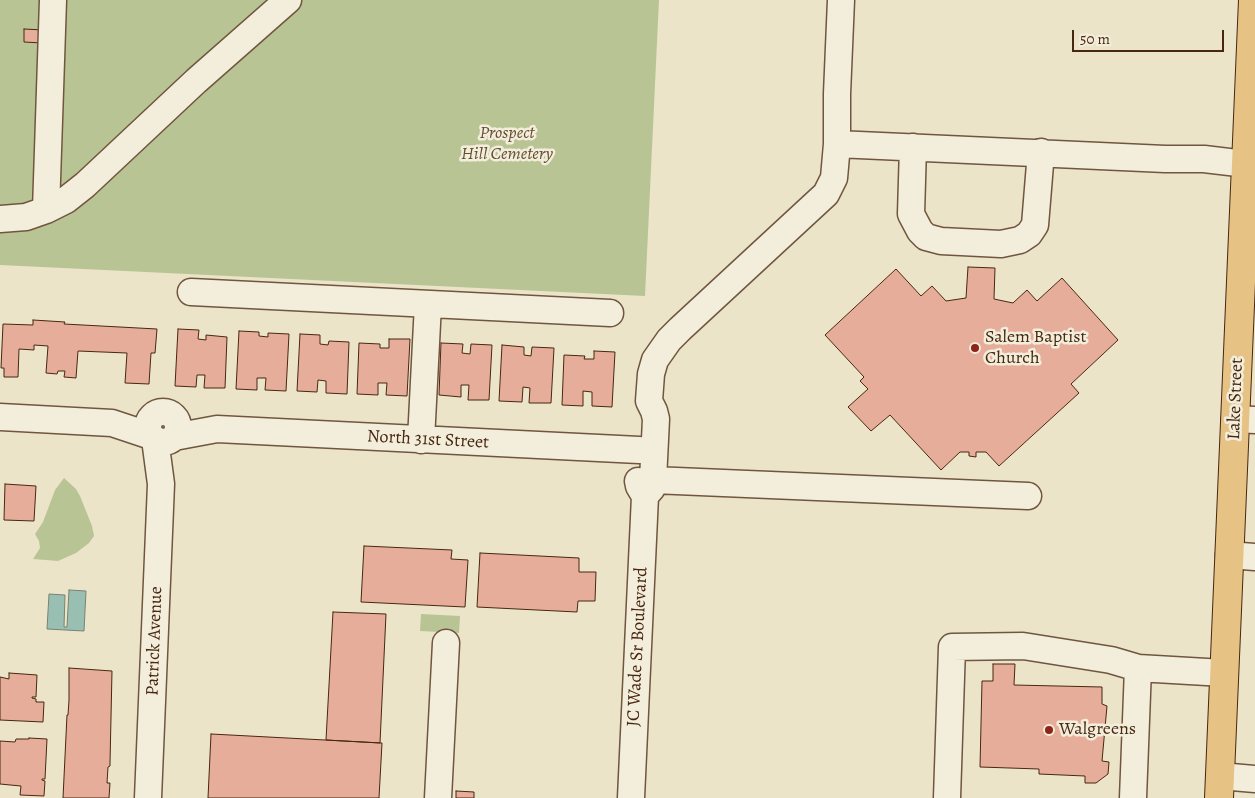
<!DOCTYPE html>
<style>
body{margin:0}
#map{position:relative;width:1255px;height:798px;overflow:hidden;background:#ece4c9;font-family:Alegreya,serif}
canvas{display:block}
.scale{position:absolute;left:1072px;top:30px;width:152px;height:22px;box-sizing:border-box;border:2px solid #47270f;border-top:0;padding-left:6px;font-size:15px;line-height:18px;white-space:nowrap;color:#47270f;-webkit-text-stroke:4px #f3eddc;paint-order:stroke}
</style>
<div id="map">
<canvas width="1255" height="798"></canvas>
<div class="scale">50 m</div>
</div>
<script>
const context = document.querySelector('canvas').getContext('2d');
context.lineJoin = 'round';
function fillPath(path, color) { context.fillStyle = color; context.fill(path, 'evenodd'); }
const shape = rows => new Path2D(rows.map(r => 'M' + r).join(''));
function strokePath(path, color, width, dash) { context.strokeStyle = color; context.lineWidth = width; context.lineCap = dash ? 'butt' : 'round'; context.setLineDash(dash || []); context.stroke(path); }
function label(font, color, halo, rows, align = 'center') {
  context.font = font + ' Alegreya,serif'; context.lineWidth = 5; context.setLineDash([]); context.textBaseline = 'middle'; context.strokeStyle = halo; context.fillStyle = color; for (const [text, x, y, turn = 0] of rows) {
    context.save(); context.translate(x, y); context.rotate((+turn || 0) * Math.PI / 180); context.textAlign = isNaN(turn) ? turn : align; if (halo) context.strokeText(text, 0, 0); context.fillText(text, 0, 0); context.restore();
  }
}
fillPath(shape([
 [0,0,659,0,645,296,0,265],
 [64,478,76,489,80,496,92,526,94,536,89,543,76,553,58,561,33,559,40,548,39,541,35,534,43,522,55,490],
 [421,614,460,616,459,633,420,631]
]), '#b9c495');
const water = shape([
 [69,590,86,591,84,631,47,629,49,594,65,595,64,627,67,627,69,590]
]);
fillPath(water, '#99bfb3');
strokePath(water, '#788271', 1);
const building = shape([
 [24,29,43,30,42,43,24,42,24,29],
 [968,267,995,268,994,299,1013,303,1027,290,1037,301,1062,278,1118,340,1071,384,1079,393,999,466,986,452,976,452,976,457,969,456,969,452,960,452,941,470,890,415,871,431,848,407,868,389,860,381,864,377,825,335,896,269,921,296,932,286,946,301,966,298,968,267],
 [33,320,65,322,64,324,157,329,155,353,151,353,149,384,125,383,127,353,78,351,76,378,64,377,65,371,58,371,57,374,46,373,48,346,34,345,34,350,19,349,18,377,4,377,4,368,1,368,3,324,33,325,33,320],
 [178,329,199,330,198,339,206,340,206,335,227,337,225,388,204,388,205,375,197,375,196,387,175,386,178,329],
 [239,331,259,332,259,336,268,337,268,333,289,334,286,391,265,390,266,378,257,378,257,390,236,389,239,331],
 [300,334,320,335,320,344,328,345,329,341,349,342,347,394,326,393,326,381,318,380,317,392,297,391,300,334],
 [389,339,410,339,407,396,386,395,387,383,378,383,378,395,357,394,359,343,380,344,380,348,389,348,389,339],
 [441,343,463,344,462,353,470,354,471,344,492,345,489,400,468,400,469,385,461,385,461,397,439,395,441,343],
 [502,345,524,347,524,355,531,356,532,347,554,348,551,403,529,403,530,388,523,387,522,402,499,401,502,345],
 [594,351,615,352,612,407,592,406,592,392,583,391,583,406,562,405,564,355,585,356,584,359,594,359,594,351],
 [5,484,36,486,34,521,4,520,5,484],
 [364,546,452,550,451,559,468,560,465,607,361,602,364,546],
 [480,553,579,558,579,572,596,572,595,601,578,601,577,612,477,607,480,553],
 [333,612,386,614,380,743,326,740,333,612],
 [993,664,1015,664,1014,685,1102,687,1102,704,1107,706,1102,761,1109,762,1108,774,1096,783,1085,783,1085,776,1039,774,1039,769,980,767,982,681,993,681,993,664],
 [69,668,112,671,110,763,110,766,108,767,107,783,110,783,109,798,63,798,67,715,68,715,69,700,69,668],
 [9,673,37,675,36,697,32,697,32,698,36,699,36,702,44,702,43,722,0,720,0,677,9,679,9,673],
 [211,734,382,743,379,798,208,798,211,734],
 [29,738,47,739,45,779,42,779,42,780,45,781,44,796,20,795,21,786,0,784,0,741,15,742,16,739,29,739,29,738],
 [456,791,474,792,474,798,456,798,456,791]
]);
fillPath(building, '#e7ad9b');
strokePath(building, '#47270f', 1);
const minor = shape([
 [837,144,837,94,841,0],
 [913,147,911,214,920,231,926,237,941,241,1001,244,1020,240,1029,234,1035,225,1041,152],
 [46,210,53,0],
 [0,219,26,217,46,210,66,200,85,185,196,81,288,0],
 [191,292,610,313],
 '148 427a15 15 0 1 1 30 0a15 15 0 1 1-30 0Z',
 [0,417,112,423,151,436],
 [1235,419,1255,420],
 [174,437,217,429,639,450],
 [421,440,428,304],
 [653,480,1028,496],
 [645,496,652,488,653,480,656,419,654,411,649,401,651,374,655,360,669,340,680,329,826,194,834,178,837,144,1165,159,1204,159,1255,165],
 [1229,555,1255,557],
 [1220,776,1255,779],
 [148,798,161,484,155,439],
 [438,798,446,643],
 [631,798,645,496,639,486,638,481],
 [947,798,952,647,1023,646,1111,660,1138,668,1224,673],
 [1133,798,1138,668]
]);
const major = shape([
 [1219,798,1253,0]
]);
strokePath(minor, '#70563e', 29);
strokePath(major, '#47270f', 30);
strokePath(minor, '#f3eddc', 26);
strokePath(major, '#e6c284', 28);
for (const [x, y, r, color] of [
 [975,348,5,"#8f2418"],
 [1049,730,5,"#8f2418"]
]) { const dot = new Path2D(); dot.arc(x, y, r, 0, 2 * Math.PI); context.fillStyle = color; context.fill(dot); strokePath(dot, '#f3eddc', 2); }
label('italic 18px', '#644e30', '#f3eddc', [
 ["Prospect",507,134],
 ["Hill Cemetery",507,155]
]);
label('18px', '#47270f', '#f3eddc', [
 ["Salem Baptist",985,338],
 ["Church",985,359],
 ["Walgreens",1059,730]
], 'left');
label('18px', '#47270f', '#f3eddc', [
 ["Lake Street",1236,399,-88],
 ["North 31st Street",428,440,3],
 ["Patrick Avenue",155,641,-88],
 ["JC Wade Sr Boulevard",638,647,-87]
]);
</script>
